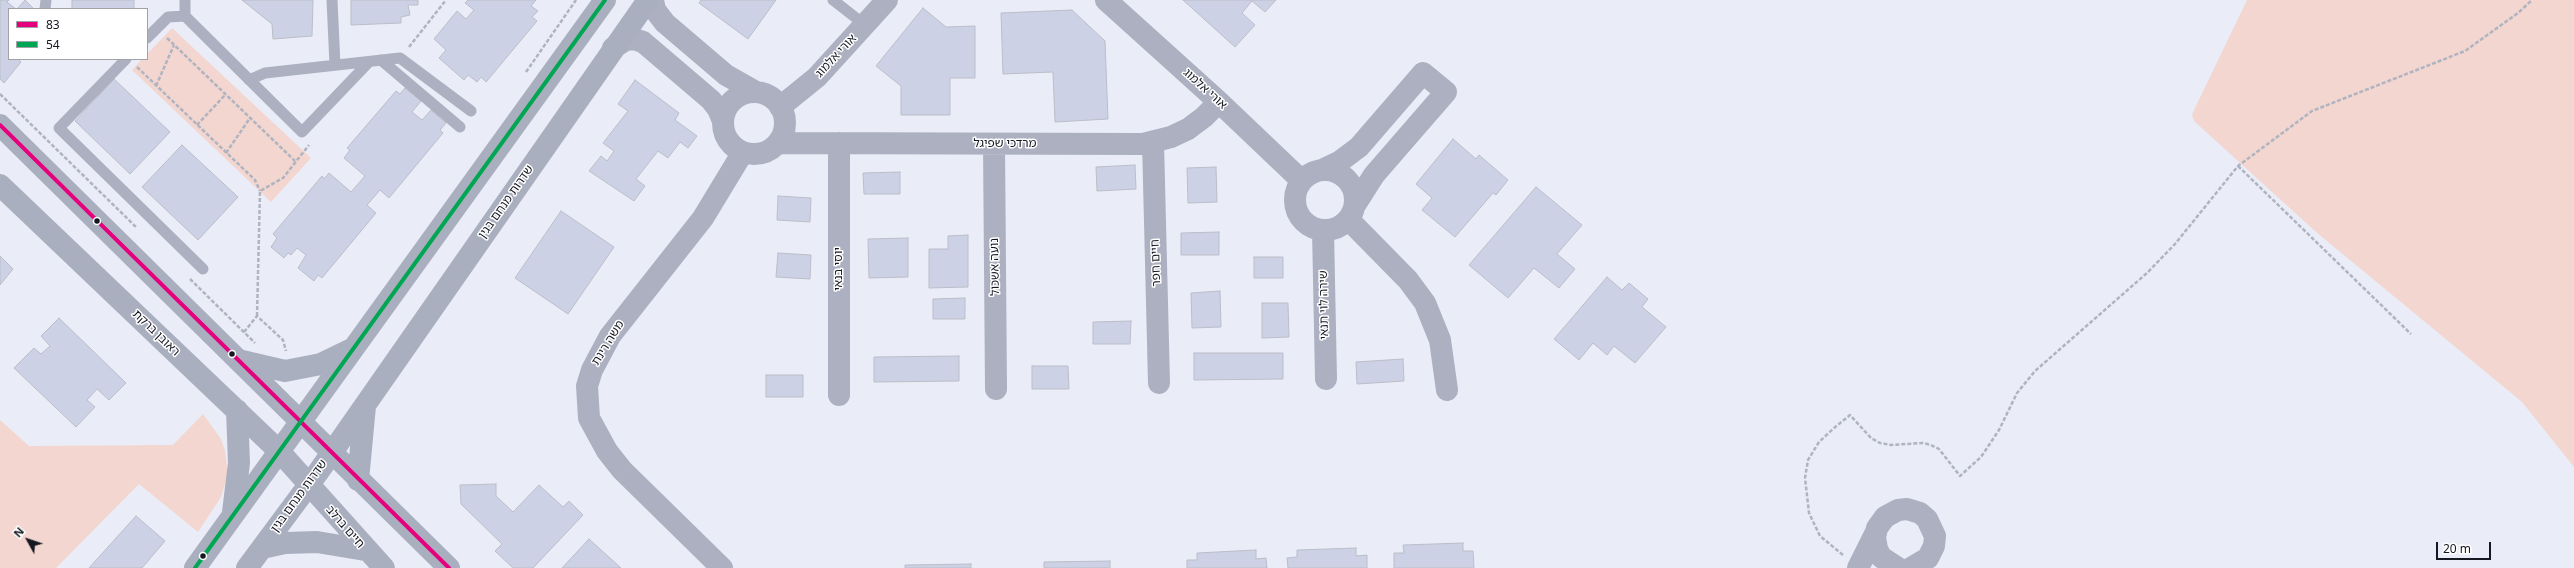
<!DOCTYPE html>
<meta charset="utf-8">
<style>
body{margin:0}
#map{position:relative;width:2574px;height:568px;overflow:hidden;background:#eaedf7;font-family:"Noto Sans",sans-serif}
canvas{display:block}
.legend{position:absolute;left:8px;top:8px;width:140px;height:52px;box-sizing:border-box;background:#fff;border:1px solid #a1a2a6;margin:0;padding:5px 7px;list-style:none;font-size:12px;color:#151721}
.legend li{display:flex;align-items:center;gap:8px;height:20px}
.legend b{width:20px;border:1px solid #a1a2a6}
.north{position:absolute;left:8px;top:520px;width:40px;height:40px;-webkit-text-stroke:3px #fff;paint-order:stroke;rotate:310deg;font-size:11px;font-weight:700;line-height:16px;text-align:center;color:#151721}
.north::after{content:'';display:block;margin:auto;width:14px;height:18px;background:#151721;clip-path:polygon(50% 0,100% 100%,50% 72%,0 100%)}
.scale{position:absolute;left:2436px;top:542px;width:55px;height:18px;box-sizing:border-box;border:2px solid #151721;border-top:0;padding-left:5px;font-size:12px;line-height:14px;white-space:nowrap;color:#151721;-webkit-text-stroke:3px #fff;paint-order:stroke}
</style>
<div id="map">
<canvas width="2574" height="568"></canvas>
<ul class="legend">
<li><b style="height:5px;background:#e5007d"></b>83</li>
<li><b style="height:5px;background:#00a651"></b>54</li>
</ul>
<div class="north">N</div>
<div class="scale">20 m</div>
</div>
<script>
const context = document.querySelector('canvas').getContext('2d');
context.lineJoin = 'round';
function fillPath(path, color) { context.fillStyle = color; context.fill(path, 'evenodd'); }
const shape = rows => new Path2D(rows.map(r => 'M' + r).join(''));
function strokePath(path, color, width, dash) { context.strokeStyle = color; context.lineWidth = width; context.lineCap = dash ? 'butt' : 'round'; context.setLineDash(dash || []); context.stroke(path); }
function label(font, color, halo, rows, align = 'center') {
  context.font = font + ' "Noto Sans","Noto Sans Hebrew",sans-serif'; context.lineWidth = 3; context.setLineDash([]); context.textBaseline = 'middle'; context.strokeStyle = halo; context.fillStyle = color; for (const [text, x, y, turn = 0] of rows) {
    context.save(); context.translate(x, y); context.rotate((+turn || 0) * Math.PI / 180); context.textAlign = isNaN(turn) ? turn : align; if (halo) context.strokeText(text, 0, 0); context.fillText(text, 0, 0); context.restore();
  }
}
fillPath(shape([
 [2247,0,2574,0,2574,467,2522,402,2316,232,2194,121,2192,115,2195,108],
 [172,28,311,158,271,202,132,70,142,59,147,59,147,54],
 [203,414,221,439,225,451,228,474,221,497,198,532,139,484,56,568,0,568,0,420,29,446,173,445]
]), '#f2d6cf');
const building = shape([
 [0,0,9,0,7,2,16,9,9,9,9,59,18,59,21,62,4,83,0,79,0,0],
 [25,0,33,8,33,9,17,9,25,0],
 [72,0,134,0,134,9,72,9,72,0],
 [242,0,313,0,312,36,273,39,272,24,242,0],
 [351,0,418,0,418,5,408,5,410,15,401,17,401,23,351,25,351,0],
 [468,0,536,0,531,6,538,11,532,17,537,21,486,82,481,77,477,82,468,75,464,80,439,58,446,50,434,39,457,11,466,19,474,10,465,3,468,0],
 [701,0,776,0,748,39,699,3,701,0],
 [1183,0,1276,0,1265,12,1252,1,1242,13,1255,25,1235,47,1183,0],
 [923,8,946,27,975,26,975,78,950,78,950,115,901,115,901,86,876,66,923,8],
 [1072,10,1105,41,1108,119,1055,122,1053,72,1003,74,1001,13,1072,10],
 [114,79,170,132,130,174,75,121,114,79],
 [635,80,679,113,675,120,697,136,688,148,680,142,668,158,658,151,636,179,645,186,634,201,589,171,601,156,607,161,614,151,603,143,628,111,618,104,635,80],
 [405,88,421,101,412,112,422,120,431,110,446,123,440,130,443,133,389,198,380,190,367,205,376,213,322,278,318,275,314,281,298,268,306,255,297,248,291,255,288,253,284,258,271,247,277,238,273,234,322,176,324,179,329,173,351,192,365,176,344,158,350,150,347,148,396,91,400,94,405,88],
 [1453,139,1476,159,1479,155,1508,180,1496,195,1493,193,1455,237,1422,210,1432,198,1416,184,1453,139],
 [182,145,238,197,198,240,142,187,182,145],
 [1135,165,1136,189,1097,191,1096,167,1135,165],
 [1216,167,1217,202,1188,203,1187,168,1216,167],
 [900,172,900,194,864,194,863,173,900,172],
 [1536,187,1582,225,1557,254,1575,269,1559,288,1534,268,1508,298,1469,265,1536,187],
 [778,196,811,198,810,222,777,220,778,196],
 [561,211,614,247,568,314,515,278,561,211],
 [1219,232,1219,255,1181,255,1181,233,1219,232],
 [968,235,968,287,929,288,929,249,948,249,948,236,968,235],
 [908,238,908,277,869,278,868,239,908,238],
 [778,253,811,255,810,279,776,277,778,253],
 [0,256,13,269,0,285,0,256],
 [1254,257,1283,257,1283,278,1254,278,1254,257],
 [1607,277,1622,290,1629,283,1648,299,1642,307,1666,327,1635,363,1614,346,1607,355,1593,343,1579,360,1554,339,1607,277],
 [1220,291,1221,327,1192,328,1191,293,1220,291],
 [965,298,965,319,933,319,933,299,965,298],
 [1262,303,1288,303,1289,337,1262,338,1262,303],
 [59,318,126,383,109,400,97,389,87,400,95,407,76,427,14,368,34,348,41,354,50,346,41,336,59,318],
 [1131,321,1130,344,1093,344,1093,322,1131,321],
 [1194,353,1283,353,1283,379,1194,380,1194,353],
 [959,356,959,381,874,382,874,357,959,356],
 [1403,359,1404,381,1357,384,1356,362,1403,359],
 [1032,366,1068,366,1069,389,1032,389,1032,366],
 [766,375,803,375,803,397,766,397,766,375],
 [496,484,496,496,513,512,539,485,563,507,569,501,583,515,533,568,513,568,495,551,502,544,461,504,460,485,496,484],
 [136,516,165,541,142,568,89,568,136,516],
 [589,539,621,568,562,568,589,539],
 [1463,543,1463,551,1473,551,1474,568,1394,568,1394,553,1404,553,1403,545,1463,543],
 [1356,548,1356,556,1367,555,1367,568,1288,568,1287,558,1297,557,1297,550,1356,548],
 [1256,550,1256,559,1266,558,1267,568,1187,568,1187,560,1197,560,1197,553,1256,550],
 [1110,561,1110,568,1044,568,1044,562,1110,561],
 [971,564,971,568,905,568,905,565,971,564]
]);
fillPath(building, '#ccd1e5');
strokePath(building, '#bbbdc7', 1);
strokePath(shape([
 [167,38,295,161],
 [409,47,446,0],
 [137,67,255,180,260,191],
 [526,72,576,0],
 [156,86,174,45],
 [0,94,136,227],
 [197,125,225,95],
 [226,153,250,118],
 [2238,166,2411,334],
 [190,279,255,343],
 [257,316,260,191,283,178,309,145],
 [244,332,257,316,283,340,286,351],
 [1843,555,1820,536,1809,513,1805,478,1808,460,1819,442,1834,428,1850,415,1871,438,1880,443,1891,445,1923,443,1931,445,1939,449,1960,476,1981,457,1999,430,2017,393,2035,371,2147,273,2175,244,2238,166,2312,111,2465,51,2518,13,2532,0]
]), '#b0b3c0', 2.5, [4, 2]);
strokePath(shape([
 [185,0,185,16,302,132,369,62],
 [332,0,335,65],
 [833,0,865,25],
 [45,9,46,0],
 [147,38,168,17,185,16],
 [126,59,59,128,203,269],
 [381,60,460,127],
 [249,80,265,73,400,58,471,111]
]), '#acb0c0', 11);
strokePath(shape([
 [653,0,655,10,665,23,726,75,756,92],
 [1106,0,1219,102,1302,181],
 [613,48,626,40,634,39,643,42,711,100,718,109,723,121],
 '723 123a31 31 0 1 1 62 0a31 31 0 1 1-62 0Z',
 [780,107,817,77,887,0],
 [1153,142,1159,383],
 [778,143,1143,144,1171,137,1188,129,1204,117,1219,102],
 [994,144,996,389],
 '1295 200a30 30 0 1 1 60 0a30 30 0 1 1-60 0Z',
 [1322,170,1339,162,1359,147,1423,73,1446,92,1374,175,1355,205],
 [1348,219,1408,280,1425,303,1440,340,1447,390],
 [1323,230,1326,379],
 [839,395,839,143],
 [722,568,622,470,607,451,589,418,587,386,592,370,610,336,703,218,743,152],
 [1858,568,1876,532],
 [1898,568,1881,557,1877,549,1875,537,1877,528,1885,517,1898,510,1907,509,1920,513,1927,519,1935,536,1934,546,1928,558,1911,568]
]), '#acb0c0', 22);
strokePath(shape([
 [0,125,449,568],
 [0,185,279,451,384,568],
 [238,360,285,371,321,364,350,350],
 [358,480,365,406],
 [233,512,239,463,237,410],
 [262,548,285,543,317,542,365,550],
 [195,568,605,0],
 [247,568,319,471,648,0]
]), '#aaafc0', 22);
strokePath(shape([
 [0,125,449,568]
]), '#e5007d', 4);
strokePath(shape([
 [195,568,605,0]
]), '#00a651', 4);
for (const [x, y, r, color] of [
 [97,221,3.5,"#151721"],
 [232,354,3.5,"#151721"],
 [203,556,3.5,"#151721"]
]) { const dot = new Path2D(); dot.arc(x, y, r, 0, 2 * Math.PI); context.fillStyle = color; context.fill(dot); strokePath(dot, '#fff', 1.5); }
label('12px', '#151721', '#fff', [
 ["אורי אלמוג",836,56,-47],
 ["אורי אלמוג",1205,89,42],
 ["מרדכי שפיגל",1005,144],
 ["שדרות מנחם בגין",506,202,-55],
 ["חיים חפר",1156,263,-92],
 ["נועה אשכול",995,267,-91],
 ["יוסי בנאי",839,269,-90],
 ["שירה לוי תנאי",1324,305,-91],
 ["ראובן ברקת",156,333,44],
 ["משה רינת",608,343,-58],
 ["שדרות מנחם בגין",299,496,-54],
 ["חיים ברלב",345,527,49]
]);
</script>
